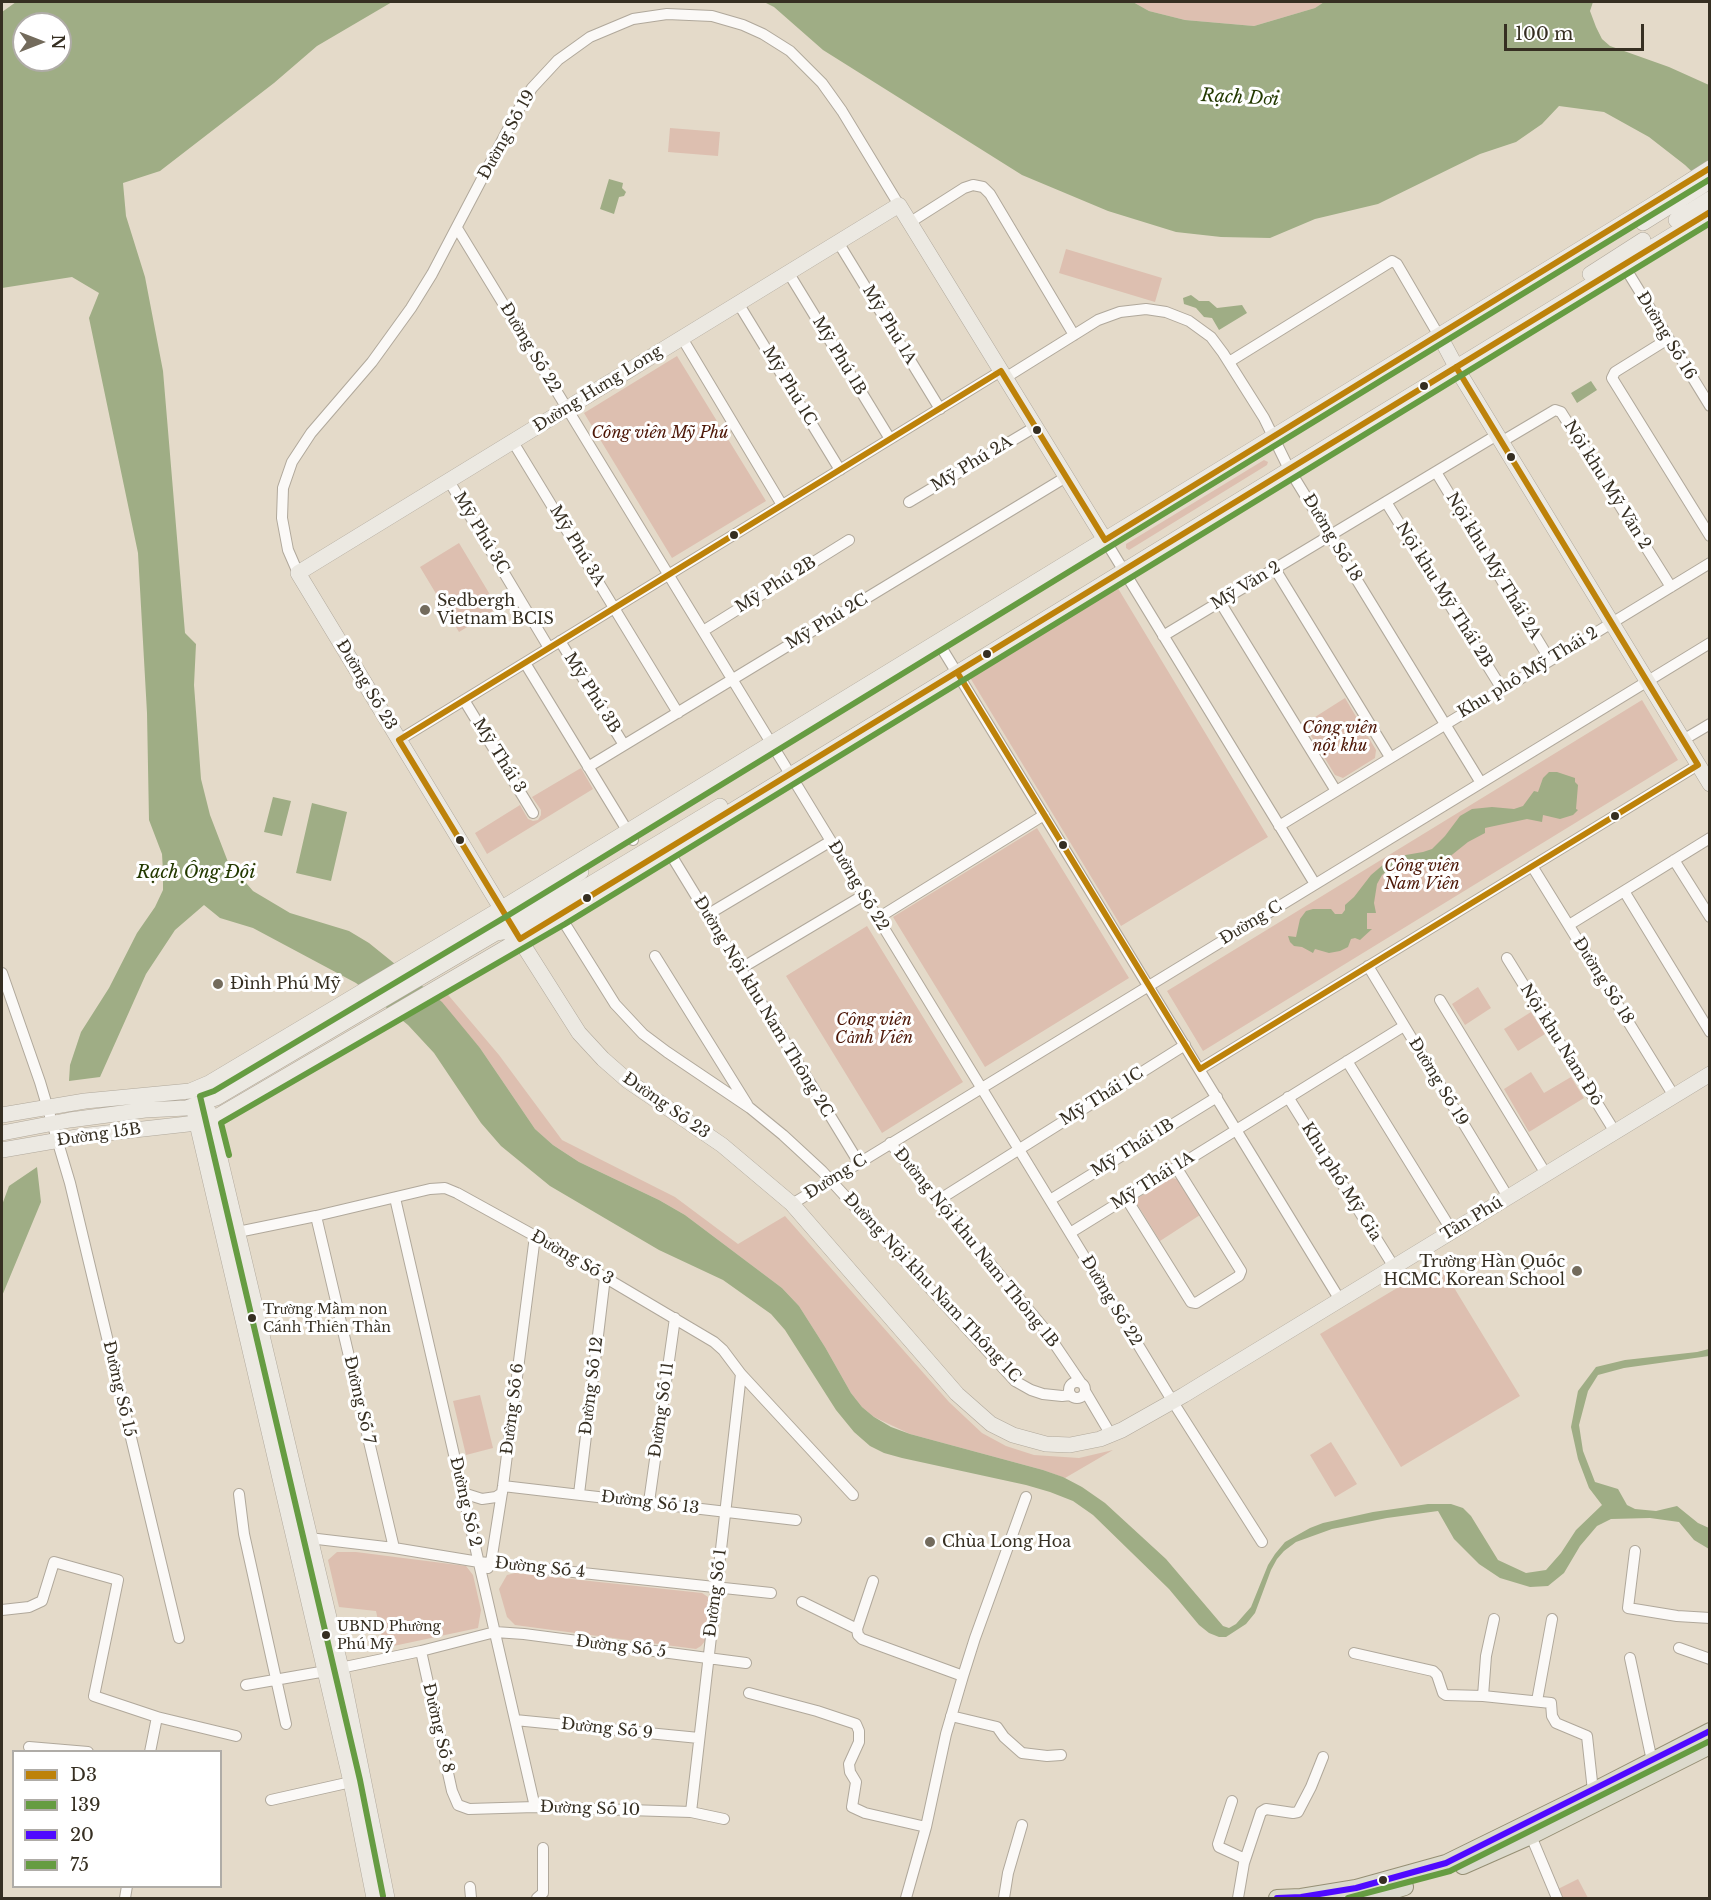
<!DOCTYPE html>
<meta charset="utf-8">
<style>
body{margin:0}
#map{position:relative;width:1711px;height:1900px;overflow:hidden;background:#e4dac9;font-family:"Libre Baskerville",serif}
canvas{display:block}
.frame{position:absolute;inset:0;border:3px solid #362f22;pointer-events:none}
.legend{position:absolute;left:12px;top:1750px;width:210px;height:138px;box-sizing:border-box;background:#fff;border:2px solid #afaca7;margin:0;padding:8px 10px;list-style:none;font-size:18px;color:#362f22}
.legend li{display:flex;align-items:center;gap:12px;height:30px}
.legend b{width:30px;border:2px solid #afaca7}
.north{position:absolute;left:12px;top:12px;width:60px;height:60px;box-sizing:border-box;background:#fff;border:2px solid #afaca7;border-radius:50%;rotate:90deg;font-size:16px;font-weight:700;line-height:24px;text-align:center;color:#362f22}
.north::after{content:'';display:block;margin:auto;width:21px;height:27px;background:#736b5c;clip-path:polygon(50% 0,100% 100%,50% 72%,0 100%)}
.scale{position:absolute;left:1504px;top:24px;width:140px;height:27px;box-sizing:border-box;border:3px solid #362f22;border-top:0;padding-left:8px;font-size:18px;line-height:21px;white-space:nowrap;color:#362f22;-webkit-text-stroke:4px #fff;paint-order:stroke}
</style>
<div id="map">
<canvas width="1711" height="1900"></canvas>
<div class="frame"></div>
<ul class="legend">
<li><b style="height:8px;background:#bd820a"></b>D3</li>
<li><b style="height:8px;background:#669c42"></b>139</li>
<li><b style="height:8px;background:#4f0aff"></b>20</li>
<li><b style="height:8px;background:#669c42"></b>75</li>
</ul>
<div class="north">N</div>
<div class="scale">100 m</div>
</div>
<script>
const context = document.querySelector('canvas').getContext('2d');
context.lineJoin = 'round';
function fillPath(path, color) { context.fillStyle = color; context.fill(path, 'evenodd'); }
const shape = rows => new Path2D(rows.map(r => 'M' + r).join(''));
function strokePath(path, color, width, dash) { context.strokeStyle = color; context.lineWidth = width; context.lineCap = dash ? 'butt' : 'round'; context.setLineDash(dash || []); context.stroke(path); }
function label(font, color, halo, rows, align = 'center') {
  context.font = font + ' "Libre Baskerville",serif'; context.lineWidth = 6; context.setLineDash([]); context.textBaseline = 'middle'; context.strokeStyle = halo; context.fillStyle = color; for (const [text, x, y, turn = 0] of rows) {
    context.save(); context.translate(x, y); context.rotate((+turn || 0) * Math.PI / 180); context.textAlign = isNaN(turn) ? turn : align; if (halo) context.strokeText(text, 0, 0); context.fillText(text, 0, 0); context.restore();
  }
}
fillPath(shape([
 [1133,2,1324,2,1315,8,1254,26,1185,20,1149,11],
 [670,128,720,132,718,156,668,152],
 [1066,249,1162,278,1155,302,1059,273],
 [677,356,766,501,672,558,584,413],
 [1264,460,1268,462,1267,465,1129,550,1126,548,1126,544],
 [459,543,498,608,459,632,420,567],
 [1116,585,1268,837,1121,926,969,676],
 [1345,698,1376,750,1375,758,1343,778,1335,775,1304,724],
 [1642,700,1678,760,1203,1051,1167,991],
 [581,768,593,789,487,854,475,833,520,805,528,819,533,821,538,820,541,815,541,810,532,797],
 [1037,828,1129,978,985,1067,893,917],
 [867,926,963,1082,882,1133,786,976],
 [1478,987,1491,1008,1465,1025,1452,1004],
 [444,990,499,1055,562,1140,675,1197,738,1244,785,1216,949,1402,982,1433,1006,1446,1034,1455,1079,1458,1113,1450,1065,1478,1043,1470,910,1434,874,1417,862,1407,851,1393,825,1347,799,1306,782,1288,685,1215,659,1200,579,1162,553,1145,535,1129,480,1048,434,996],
 [1531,1012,1545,1034,1518,1051,1504,1029],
 [1531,1072,1544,1093,1571,1077,1584,1098,1529,1132,1504,1089],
 [1170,1178,1177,1179,1200,1215,1160,1241,1137,1204,1138,1198],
 [1439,1263,1520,1396,1401,1467,1320,1334],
 [480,1395,493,1448,466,1455,453,1401],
 [1331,1442,1357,1484,1335,1497,1310,1455],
 [337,1552,356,1552,466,1566,473,1575,481,1610,478,1628,384,1648,376,1611,339,1607,328,1560],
 [515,1573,702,1593,708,1597,710,1602,705,1641,701,1646,696,1649,515,1625,507,1617,499,1589,507,1575],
 [1578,1879,1588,1898,1561,1898,1556,1890]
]), '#ddbfb0');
fillPath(shape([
 [16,2,392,2,317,46,274,83,160,171,123,183,126,216,145,277,163,371,185,633,196,644,194,685,201,779,210,815,228,862,253,891,290,913,349,931,369,943,442,1002,480,1048,535,1129,553,1145,579,1162,659,1200,685,1215,782,1288,799,1306,825,1347,851,1393,862,1407,874,1417,891,1427,910,1434,1043,1470,1063,1477,1082,1487,1105,1503,1166,1559,1223,1626,1229,1628,1236,1624,1251,1607,1268,1565,1275,1554,1285,1542,1310,1528,1323,1523,1373,1512,1428,1504,1451,1504,1463,1508,1471,1516,1498,1560,1526,1573,1546,1570,1561,1553,1576,1530,1602,1505,1589,1488,1578,1459,1571,1427,1578,1391,1596,1367,1625,1360,1697,1352,1709,1349,1709,1356,1624,1368,1598,1375,1588,1391,1579,1425,1583,1451,1595,1482,1618,1489,1627,1505,1635,1509,1656,1511,1677,1506,1698,1523,1709,1528,1709,1549,1694,1540,1679,1522,1650,1518,1611,1519,1597,1526,1580,1546,1564,1573,1548,1586,1530,1587,1500,1578,1479,1564,1454,1539,1438,1511,1387,1518,1332,1529,1296,1542,1284,1551,1277,1559,1271,1570,1255,1613,1246,1624,1226,1637,1219,1637,1209,1633,1199,1625,1169,1589,1093,1515,1073,1501,1050,1492,1026,1485,902,1458,884,1453,870,1446,854,1432,836,1410,785,1330,771,1314,723,1280,659,1250,550,1186,501,1146,481,1123,434,1053,408,1025,356,983,253,928,220,918,204,905,175,930,146,974,100,1077,69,1081,70,1065,81,1032,109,988,137,933,155,907,163,890,163,871,162,854,149,820,147,713,138,553,89,318,99,293,72,277,2,288,2,12],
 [24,24,60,24,60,60,24,60],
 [764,2,1133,2,1149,11,1185,20,1254,26,1315,8,1324,2,1593,2,1590,11,1596,27,1602,39,1610,46,1669,67,1709,85,1709,188,1685,165,1649,137,1604,112,1559,106,1542,124,1516,142,1480,154,1378,204,1315,219,1270,238,1221,237,1176,232,1108,211,1022,175,823,50,774,7],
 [609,179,623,183,622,188,626,192,624,196,619,197,614,214,600,209],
 [1191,295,1199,301,1209,301,1217,308,1242,305,1247,313,1219,330,1212,318,1204,317,1196,308,1184,304,1183,298],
 [1591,381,1597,390,1577,403,1571,393],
 [1549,772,1557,772,1575,778,1575,782,1578,785,1576,809,1578,810,1573,815,1560,819,1543,815,1542,822,1527,819,1485,828,1485,833,1468,842,1443,862,1416,860,1392,867,1382,875,1377,884,1374,903,1376,913,1367,913,1367,929,1372,929,1360,940,1355,938,1351,939,1348,947,1340,951,1329,953,1315,949,1313,953,1302,947,1294,946,1290,942,1288,936,1296,937,1300,919,1306,911,1313,909,1331,909,1335,914,1342,914,1345,910,1345,905,1354,897,1371,875,1384,864,1400,856,1423,852,1432,849,1445,836,1460,816,1472,809,1492,807,1514,809,1523,806,1534,791,1538,792,1543,778],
 [273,797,291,801,282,836,264,832],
 [312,803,347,812,331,881,296,873],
 [37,1167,41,1202,2,1296,2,1205,9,1186]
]), '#9fad85');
const street = shape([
 [909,223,964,188,973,185,983,187,990,194,1074,335],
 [457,228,1173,1402,1262,1542],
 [838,242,940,409],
 [1621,261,1710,406],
 [788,272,890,439],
 [738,303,840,470],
 [682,338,782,505],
 [1668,339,1615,372,1612,378,1710,536],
 [1229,362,1392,261,1397,264,1442,341],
 [1005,378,1098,320,1120,312,1146,309,1166,312,1189,321,1211,337,1223,353,1264,418,1289,469,1481,783],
 [513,442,678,713],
 [1501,442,1555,410,1561,412,1671,587],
 [1436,472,1550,660],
 [449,481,549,648],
 [909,502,1035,427],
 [1386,502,1502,689],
 [1105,540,1315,884],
 [1275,569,1390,757],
 [298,573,288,550,282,518,283,488,292,462,311,433,372,362,411,308,432,274,517,112,532,88,558,60,590,37,633,19,667,14,712,16,743,25,763,34,790,51,822,83,842,111,899,205],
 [1220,602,1336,791],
 [703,631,849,540],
 [1163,636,1497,435],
 [560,641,624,745],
 [938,642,1340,1300],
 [525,663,633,840],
 [464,700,533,813],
 [399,740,1001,371],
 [1683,740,1710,724],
 [588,767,1066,477],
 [1279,826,1710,563],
 [668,850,859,1163],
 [1674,860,1710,917],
 [1532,866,1674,1096],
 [1624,891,1710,1032],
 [707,915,831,841],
 [560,916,615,1004,643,1034,667,1052,750,1108,783,1135,822,1171,1015,1381,1031,1390,1043,1394,1062,1396,1071,1395],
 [878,918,1044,815],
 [1569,925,1710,838],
 [655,956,747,1104],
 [1507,958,1615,1132],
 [1368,966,1508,1197],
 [740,969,864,895],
 [2,973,40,1082,70,1183,179,1638],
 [1440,1000,1546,1174],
 [1347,1061,1452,1231],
 [1200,1069,1698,765],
 [1288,1097,1394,1267],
 [890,1143,1043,1327,1081,1383],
 [395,1198,535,1807],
 [1126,1198,1191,1302,1196,1303,1239,1276,1241,1271,1176,1167],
 [1050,1200,1217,1097],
 [937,1201,1185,1045],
 [792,1204,1710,643],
 [316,1216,394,1548],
 [233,1233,316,1216,430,1189,445,1188,457,1193,535,1236,714,1342,723,1350,741,1374,853,1495],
 [1070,1233,1404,1026],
 '1069 1390a8 8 0 1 1 16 0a8 8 0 1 1-16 0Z',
 [1085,1391,1111,1435],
 [503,1486,796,1520],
 [463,1493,482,1499,496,1497,502,1493],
 [239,1494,244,1534,286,1724],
 [579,1494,605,1277],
 [649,1502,675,1318],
 [309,1538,394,1548,479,1562,771,1593],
 [1635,1551,1628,1608,1677,1616,1710,1618],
 [488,1568,491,1562,503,1486,535,1236],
 [873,1581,857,1629,858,1635,862,1639,963,1676],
 [802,1602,857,1629],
 [2,1610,29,1607,42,1601,54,1562,118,1580,94,1696,157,1717,236,1736],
 [1679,1648,1710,1659],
 [421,1651,452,1791,458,1805,469,1809,535,1807,691,1812,724,1819],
 [1354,1653,1433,1671,1437,1675,1443,1693,1446,1695,1483,1696,1551,1703,1552,1716,1556,1723,1587,1736,1593,1791],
 [1630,1658,1652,1761],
 [246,1685,326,1671,421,1651,495,1632,524,1634,746,1663],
 [749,1693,817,1711,856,1724,859,1731,859,1742,849,1764,850,1772,856,1782,852,1807,865,1813,926,1827],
 [1483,1696,1486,1656,1494,1619],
 [1537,1701,1552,1619],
 [951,1716,997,1727,1004,1737,1022,1753,1047,1756,1061,1755],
 [515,1720,699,1738],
 [29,1747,88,1752],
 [150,1752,157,1717],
 [271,1800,351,1782],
 [1232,1801,1218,1844,1219,1847,1245,1859],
 [691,1812,741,1374],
 [1531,1836,1557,1898],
 [470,1887,471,1898],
 [125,1898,127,1886],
 [537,1898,543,1893,543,1848],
 [906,1898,926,1827,946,1734,963,1676,975,1638,1026,1497],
 [1004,1898,1008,1873,1022,1825],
 [1238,1898,1244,1863,1261,1812,1266,1809,1293,1813,1298,1812,1311,1787,1323,1757]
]);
const secondary = shape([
 [1676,220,1710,199],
 [1643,223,1710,181],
 [1590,274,1643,240],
 [1444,344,1460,374,1710,784],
 [1105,540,899,205,298,573,527,951,579,1033,603,1059,628,1081,722,1145,792,1204,957,1394,991,1424,1013,1435,1046,1444,1070,1445,1100,1439,1122,1430,1184,1395,1710,1074],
 [502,926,508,918,581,872],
 [209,1112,341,1668,387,1898],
 [2,1115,85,1101,190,1091,209,1083,502,908,1649,207,1710,168],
 [195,1115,351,1782,374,1898],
 [2,1133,70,1120,145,1110,186,1108,216,1098,489,937,496,933,514,930,720,806],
 [2,1150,89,1135,197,1123,218,1116,560,916,1710,212]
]);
const primary = shape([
 [1463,1866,1531,1836,1710,1746],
 [1277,1898,1301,1897,1356,1888,1446,1863,1593,1791,1710,1731],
 [1369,1898,1405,1887]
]);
strokePath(street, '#b0a89b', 12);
strokePath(secondary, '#b0a89b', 16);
strokePath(primary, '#958f74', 18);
strokePath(street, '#fbf9f7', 10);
strokePath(secondary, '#ece9e2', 15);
strokePath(primary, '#dcdacd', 16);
strokePath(shape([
 [1001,371,1105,540],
 [1105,540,1710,168],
 [957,672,1200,1069,1698,765,1456,367],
 [399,740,1001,371],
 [399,740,520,939],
 [520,939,1710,212]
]), '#bd820a', 6);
strokePath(shape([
 [229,1155,221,1123,565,924,1710,223],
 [383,1896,360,1780,200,1096,214,1091,507,916,1710,179]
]), '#669c42', 6);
strokePath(shape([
 [1277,1898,1301,1897,1356,1888,1446,1863,1710,1731]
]), '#4f0aff', 6);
strokePath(shape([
 [1348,1898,1450,1871,1710,1741]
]), '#669c42', 6);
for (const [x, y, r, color] of [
 [1424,386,5,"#362f22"],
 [1037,430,5,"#362f22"],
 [1511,457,5,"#362f22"],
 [734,535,5,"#362f22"],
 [425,610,6,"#736b5c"],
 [987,654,5,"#362f22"],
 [1615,816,5,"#362f22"],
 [460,840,5,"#362f22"],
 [1063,845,5,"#362f22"],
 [587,898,5,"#362f22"],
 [218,984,6,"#736b5c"],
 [1577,1271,6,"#736b5c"],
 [252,1318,5,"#362f22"],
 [930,1542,6,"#736b5c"],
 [326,1635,5,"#362f22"],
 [1383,1880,5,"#362f22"]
]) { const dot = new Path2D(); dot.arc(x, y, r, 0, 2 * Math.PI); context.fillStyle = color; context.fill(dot); strokePath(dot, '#fff', 2); }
label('14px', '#362f22', '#fff', [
 ["Trường Mầm non",263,1310],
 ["Cánh Thiên Thần",263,1328],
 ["UBND Phường",337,1627],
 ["Phú Mỹ",337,1645]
], 'left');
label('16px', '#362f22', '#fff', [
 ["Đường Số 19",507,135,-61],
 ["Mỹ Phú 1A",889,325,59],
 ["Đường Số 16",1666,336,59],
 ["Đường Số 22",530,348,59],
 ["Mỹ Phú 1B",839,356,59],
 ["Mỹ Phú 1C",789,386,59],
 ["Đường Hưng Long",598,389,-32],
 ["Mỹ Phú 2A",972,464,-31],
 ["Nội khu Mỹ Văn 2",1607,485,58],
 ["Mỹ Phú 3C",481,533,59],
 ["Đường Số 18",1332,538,59],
 ["Mỹ Phú 3A",577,546,59],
 ["Nội khu Mỹ Thái 2A",1493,566,59],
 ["Mỹ Phú 2B",776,585,-32],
 ["Mỹ Văn 2",1246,586,-31],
 ["Nội khu Mỹ Thái 2B",1444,595,58],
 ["Mỹ Phú 2C",827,622,-31],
 ["Khu phố Mỹ Thái 2",1528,673,-31],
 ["Đường Số 23",366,685,59],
 ["Mỹ Phú 3B",592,693,58],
 ["Mỹ Thái 3",499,756,58],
 ["Đường Số 22",858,886,59],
 ["Đường C",1251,923,-31],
 ["Đường Số 18",1603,981,58],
 ["Đường Nội khu Nam Thông 2C",763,1007,59],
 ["Nội khu Nam Đô",1561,1045,58],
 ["Đường Số 19",1438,1082,59],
 ["Mỹ Thái 1C",1102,1097,-32],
 ["Đường Số 23",666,1106,35],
 ["Đường 15B",99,1135,-8],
 ["Mỹ Thái 1B",1133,1148,-32],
 ["Đường C",836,1177,-32],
 ["Mỹ Thái 1A",1153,1181,-32],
 ["Khu phố Mỹ Gia",1341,1182,58],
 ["Tân Phú",1472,1219,-31],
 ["Đường Nội khu Nam Thông 1B",976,1248,51],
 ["Đường Số 3",572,1258,30],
 ["Đường Nội khu Nam Thông 1C",932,1288,47],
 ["Đường Số 22",1111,1301,59],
 ["Đường Số 12",592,1386,-83],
 ["Đường Số 15",119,1389,77],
 ["Đường Số 7",359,1400,77],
 ["Đường Số 6",513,1409,-83],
 ["Đường Số 11",662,1410,-82],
 ["Đường Số 2",465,1502,77],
 ["Đường Số 13",650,1503,7],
 ["Đường Số 4",540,1568,6],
 ["Đường Số 1",716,1593,-83],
 ["Đường Số 5",621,1647,7],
 ["Đường Số 8",438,1728,77],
 ["Đường Số 9",607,1729,6],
 ["Đường Số 10",590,1809,2]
]);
label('italic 16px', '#4d1707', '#fff', [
 ["Công viên Mỹ Phú",660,433],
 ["Công viên",1340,728],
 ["nội khu",1340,746],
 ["Công viên",1422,866],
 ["Nam Viên",1422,884],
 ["Công viên",874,1020],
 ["Cảnh Viên",874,1038]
]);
label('16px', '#362f22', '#fff', [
 ["Sedbergh",437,601],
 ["Vietnam BCIS",437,619],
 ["Đình Phú Mỹ",230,984],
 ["Trường Hàn Quốc",1565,1262,"right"],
 ["HCMC Korean School",1565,1280,"right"],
 ["Chùa Long Hoa",942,1542]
], 'left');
label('italic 18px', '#233900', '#fff', [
 ["Rạch Dơi",1240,98,3],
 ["Rạch Ông Đội",196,873]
]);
</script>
